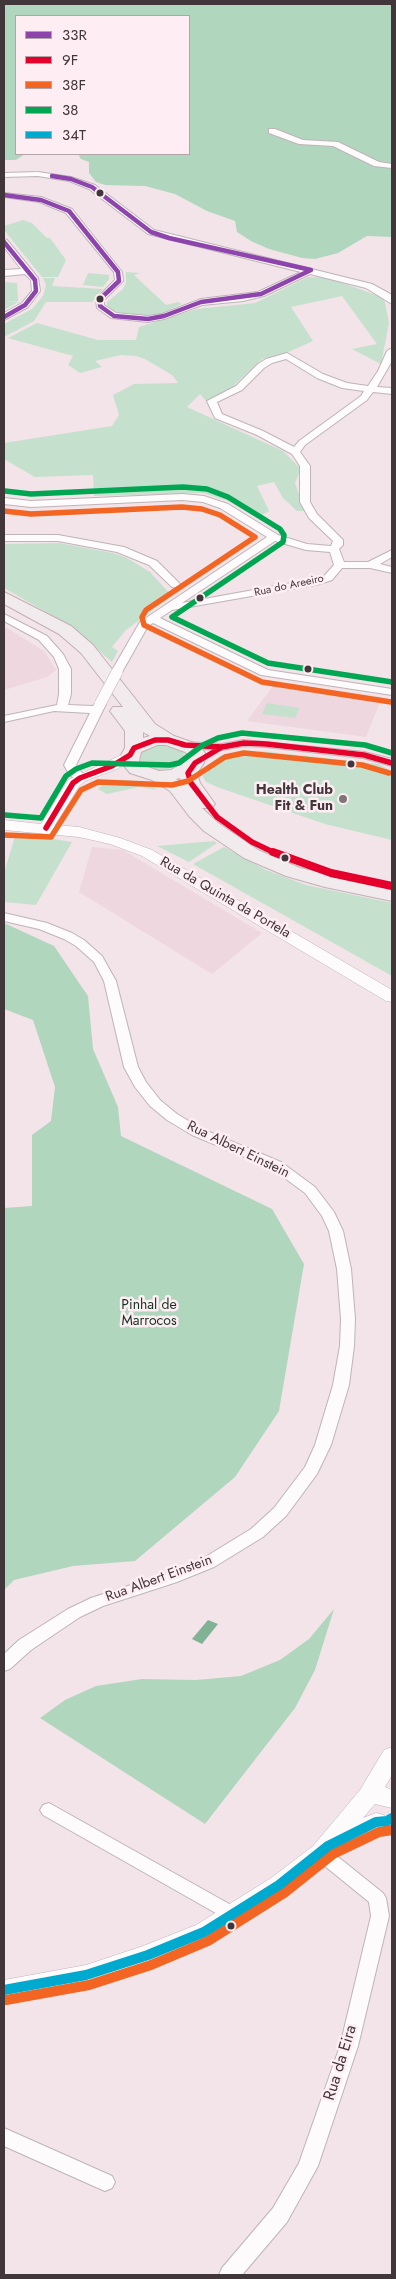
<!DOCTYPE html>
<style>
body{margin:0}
#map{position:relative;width:396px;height:2279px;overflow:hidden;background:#f2e4e8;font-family:Jost,sans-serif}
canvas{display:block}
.frame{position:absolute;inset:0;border:5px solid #41373a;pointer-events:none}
.legend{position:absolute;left:15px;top:15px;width:175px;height:140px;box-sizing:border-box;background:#feeef3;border:1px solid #b2a5a9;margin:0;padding:6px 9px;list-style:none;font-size:15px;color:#41373a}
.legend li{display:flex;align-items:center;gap:10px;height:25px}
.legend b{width:25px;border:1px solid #b2a5a9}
</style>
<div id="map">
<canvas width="396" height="2279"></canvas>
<div class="frame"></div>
<ul class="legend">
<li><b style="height:6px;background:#8e44ad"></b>33R</li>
<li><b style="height:6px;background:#e4002b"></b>9F</li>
<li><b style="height:6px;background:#f26522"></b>38F</li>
<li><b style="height:6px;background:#00a651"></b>38</li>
<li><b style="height:6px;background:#00a9ce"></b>34T</li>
</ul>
</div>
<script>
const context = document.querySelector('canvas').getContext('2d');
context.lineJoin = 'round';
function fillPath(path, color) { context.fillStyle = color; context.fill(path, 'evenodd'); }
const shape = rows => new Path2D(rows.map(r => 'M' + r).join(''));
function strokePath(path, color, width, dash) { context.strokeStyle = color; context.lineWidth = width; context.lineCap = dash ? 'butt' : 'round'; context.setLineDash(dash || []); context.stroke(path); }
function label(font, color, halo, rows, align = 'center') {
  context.font = font + ' Jost,sans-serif'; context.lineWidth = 5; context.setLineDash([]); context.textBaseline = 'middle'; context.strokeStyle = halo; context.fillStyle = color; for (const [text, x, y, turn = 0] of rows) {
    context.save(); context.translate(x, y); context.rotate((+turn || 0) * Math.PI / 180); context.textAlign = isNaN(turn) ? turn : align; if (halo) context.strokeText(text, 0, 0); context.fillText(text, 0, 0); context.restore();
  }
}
fillPath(shape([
 [4,626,44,651,56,670,47,677,4,690],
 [276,682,382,697,366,737,247,721],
 [92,847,123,850,262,933,212,974,79,892]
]), '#eed7de');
fillPath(shape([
 [23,220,32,223,47,238,50,238,66,260,58,277,42,277,4,230,4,226],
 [126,272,140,273,134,275,166,305,178,302,182,304,158,315,149,316,114,312,107,306,107,302,123,289,126,283],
 [88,273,109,275,109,279,103,287,83,285],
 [308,277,329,278,384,298,389,323,381,364,352,349,377,344,342,296,291,307,313,341,284,354,262,359,230,389,206,401,200,394,187,407,283,451,301,469,295,483,305,511,297,511,283,498,274,482,257,486,269,511,257,518,228,501,203,493,94,496,93,475,35,477,4,459,4,443,112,426,119,415,113,395,134,384,178,383,172,375,145,359,136,356,121,355,95,361,102,367,80,373,68,365,73,356,8,338,37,323,98,340,136,340,139,327,197,309,255,303],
 [43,278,55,278,52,286,103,289,92,302,46,302,34,321,4,337,4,324,32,309,43,296,46,285],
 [4,282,17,283,18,301,7,301,18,302,4,310],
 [59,543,113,553,127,558,150,572,172,596,126,630,112,647,118,651,112,662,72,627,4,588,4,544],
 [267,703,300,708,295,718,262,714],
 [159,745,179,749,183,752,185,760,177,767,162,770,154,770,142,764,139,756,141,752],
 [261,751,378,764,392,771,392,840,325,824,217,787,206,782,203,777,207,766,220,756,239,752],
 [129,780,150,786,158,790,139,787,107,794,98,789,105,783],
 [16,833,72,842,36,905,4,902,4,873],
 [214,841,217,843,189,862,157,846],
 [224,847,266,870,306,885,392,903,392,976,193,864]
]), '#c5e1ce');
fillPath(shape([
 [4,4,392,4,392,237,367,236,338,253,315,259,302,258,269,249,251,241,237,232,235,221,207,211,175,194,145,186,105,185,96,182,89,173,89,162,81,159,78,154,189,154,189,16,16,16,16,154,25,154,16,160,4,160],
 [4,923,54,946,88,996,93,1049,118,1107,121,1136,272,1209,304,1264,279,1411,235,1477,135,1561,73,1566,14,1580,4,1590,4,1208,32,1206,32,1135,51,1121,55,1087,33,1020,4,1009],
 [334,1609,315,1670,295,1708,205,1824,40,1718,65,1700,96,1686,142,1679,196,1680,241,1676,280,1660,309,1639]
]), '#b1d6be');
fillPath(shape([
 [208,1620,218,1624,202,1644,192,1639]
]), '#80b295');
const minor = shape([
 [269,129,275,129,303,140,338,142,379,162,392,164,392,168,374,166,333,146,299,144,269,133,269,129],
 [38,172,71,177,95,185,154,230,372,284,392,295,392,304,366,288,310,274,264,296,243,301,202,305,164,319,148,322,111,318,97,308,96,299,115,280,114,272,66,213,39,202,4,197,4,193,41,197,72,209,122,272,123,281,104,300,104,305,116,313,148,316,162,314,201,299,258,292,301,272,148,234,89,189,69,181,38,176,4,177,4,173,38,172],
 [4,239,7,240,38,278,40,291,28,307,4,320,4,313,22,303,32,291,31,280,25,274,4,276,4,270,21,269,4,247,4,239],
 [392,348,392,361,377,387,392,388,392,394,373,392,367,400,305,445,300,452,310,466,310,502,317,514,343,540,343,545,339,549,344,562,368,562,392,550,392,557,380,564,392,567,392,573,370,568,342,568,332,580,320,584,172,610,160,618,268,670,392,689,392,695,261,675,153,623,148,626,121,674,113,674,111,672,140,622,267,537,220,508,203,502,182,500,31,507,4,504,4,498,31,501,182,494,204,496,228,504,278,535,307,544,331,546,333,541,309,518,300,502,300,466,292,454,257,435,215,418,207,401,236,386,258,364,266,359,287,353,323,374,347,383,368,386,378,371,387,351,392,348],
 [286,359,317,378,342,388,364,391,361,396,299,441,294,447,263,431,222,414,217,402,242,390,264,368,272,363,286,359],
 [275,541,306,550,330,552,334,565,324,576,314,579,182,603,275,541],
 [4,535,58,535,124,547,157,561,181,585,176,588,172,587,149,565,117,552,58,541,4,541,4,535],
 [4,614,47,636,63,654,71,669,71,694,68,705,93,706,96,702,100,701,106,704,76,765,86,778,84,780,76,780,69,774,64,765,90,713,54,711,4,722,4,716,57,705,59,694,59,669,54,657,39,640,4,621,4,614],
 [244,740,364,752,392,759,392,766,363,758,266,747,244,746,222,750,185,748,179,745,185,742,222,744,244,740],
 [4,913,47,923,72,933,84,940,102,956,116,981,138,1067,146,1082,160,1100,177,1114,202,1129,281,1162,315,1187,334,1212,343,1231,351,1269,355,1319,354,1346,349,1385,331,1445,317,1474,286,1516,263,1537,214,1567,177,1582,103,1606,80,1617,31,1650,10,1669,4,1671,4,1654,19,1640,68,1609,91,1598,165,1574,202,1559,251,1529,274,1508,305,1467,315,1445,333,1385,340,1346,341,1319,337,1269,329,1231,322,1216,305,1193,271,1168,192,1135,167,1120,150,1106,135,1087,124,1067,104,981,94,962,76,946,64,939,39,929,4,921,4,913],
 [49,1803,240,1910,243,1915,240,1920,234,1923,228,1920,43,1815,40,1810,43,1805,49,1803],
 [321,1846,327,1848,383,1893,386,1898,389,1916,358,2046,318,2166,287,2222,242,2275,219,2275,222,2268,273,2208,299,2163,340,2046,371,1916,369,1902,315,1858,312,1853,315,1848,321,1846],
 [4,2128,112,2176,115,2182,112,2188,105,2191,98,2188,4,2146,4,2128]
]);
const tertiary = shape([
 [130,751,137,755,135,758,117,769,85,781,79,786,55,825,79,827,120,838,152,850,392,990,392,1002,386,1001,142,856,110,844,79,837,4,830,4,820,41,824,68,780,130,751],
 [392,1747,392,1775,385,1787,392,1790,392,1808,375,1804,363,1818,376,1813,384,1815,387,1822,384,1829,335,1852,329,1860,287,1892,212,1939,156,1962,86,1985,4,2000,4,1980,86,1965,143,1946,196,1925,271,1878,313,1846,360,1790,384,1750,392,1747]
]);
const primary = shape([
 [4,592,71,626,93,645,155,724,174,736,197,744,202,749,205,753,204,763,197,773,200,783,215,804,212,808,202,808,218,823,258,850,300,868,392,889,392,901,325,887,286,876,244,858,204,831,189,816,170,791,152,780,130,773,121,762,121,755,125,748,125,731,110,711,113,707,123,707,81,653,59,634,4,604,4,592],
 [143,732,150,736,143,738,143,732],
 [157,745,166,745,185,752,187,754,186,761,171,770,159,771,142,765,139,761,141,752,157,745],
 [180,778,182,783,176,779,180,778]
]);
strokePath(minor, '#bfb4b8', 2);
strokePath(tertiary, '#bfb4b8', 1);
strokePath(primary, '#c2b0b6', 2);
fillPath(minor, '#fdfbfc');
fillPath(tertiary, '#fdfbfc');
fillPath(primary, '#f2ebed');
const minorBridge = shape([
 [100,704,117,672]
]);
strokePath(minorBridge, '#bfb4b8', 12, []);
strokePath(minorBridge, '#fdfbfc', 11);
strokePath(shape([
 [52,176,71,179,92,187,151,232,169,238,311,270],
 [4,195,41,200,69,211,118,272,119,281,100,299,100,306,114,316,148,319,164,316,201,302,261,294,311,270],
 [4,242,35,280,36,291,25,305,4,317]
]), '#8e44ad', 4.5);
strokePath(shape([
 [222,747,195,763,188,773,191,783,217,817,252,842,275,853],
 [46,828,73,783,80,778,112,766,130,755,134,748,155,740,168,740,185,745,222,747,244,743,266,744,364,755,392,763]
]), '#e4002b', 5.5);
strokePath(shape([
 [273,852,331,873,392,886]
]), '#e4002b', 8);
strokePath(shape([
 [4,511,31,514,182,507,202,509,220,515,255,537,146,610,142,617,144,625,262,682,391,702],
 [4,835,51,837,81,790,98,782,172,785,188,781,225,757,244,753,362,765,389,773]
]), '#f26522', 5.5);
strokePath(shape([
 [6,2000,89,1985,151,1965,208,1941,284,1893,333,1854,379,1832,392,1830]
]), '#f26522', 10);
strokePath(shape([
 [5,491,31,494,183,487,207,489,228,497,280,529,284,535,283,542,172,617,268,663,392,682],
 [5,815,41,818,66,776,76,769,92,763,170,765,179,763,203,745,218,738,242,733,365,745,392,753]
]), '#00a651', 5.5);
strokePath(shape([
 [4,1990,86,1975,148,1955,204,1932,279,1885,328,1846,376,1822,387,1821,392,1818]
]), '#00a9ce', 10);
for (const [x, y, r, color] of [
 [100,193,4.5,"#41373a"],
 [100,299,4.5,"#41373a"],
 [200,598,4.5,"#41373a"],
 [308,669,4.5,"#41373a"],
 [351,764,4.5,"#41373a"],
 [343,799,5,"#7f7477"],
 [285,858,4.5,"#41373a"],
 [231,1926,4.5,"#41373a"]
]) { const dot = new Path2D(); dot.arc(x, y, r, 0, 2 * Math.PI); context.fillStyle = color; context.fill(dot); strokePath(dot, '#feeef3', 2); }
label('11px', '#41373a', '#feeef3', [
 ["Rua do Areeiro",289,586,-12]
]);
label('bold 14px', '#41373a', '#feeef3', [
 ["Health Club",333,791],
 ["Fit & Fun",333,807]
], 'right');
label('14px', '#41373a', '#feeef3', [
 ["Rua da Quinta da Portela",225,898,30],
 ["Rua Albert Einstein",238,1150,26],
 ["Rua Albert Einstein",159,1579,-20]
]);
label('14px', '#113321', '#feeef3', [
 ["Pinhal de",149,1306],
 ["Marrocos",149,1322]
]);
label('16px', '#41373a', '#feeef3', [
 ["Rua da Eira",341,2063,-73]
]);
</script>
